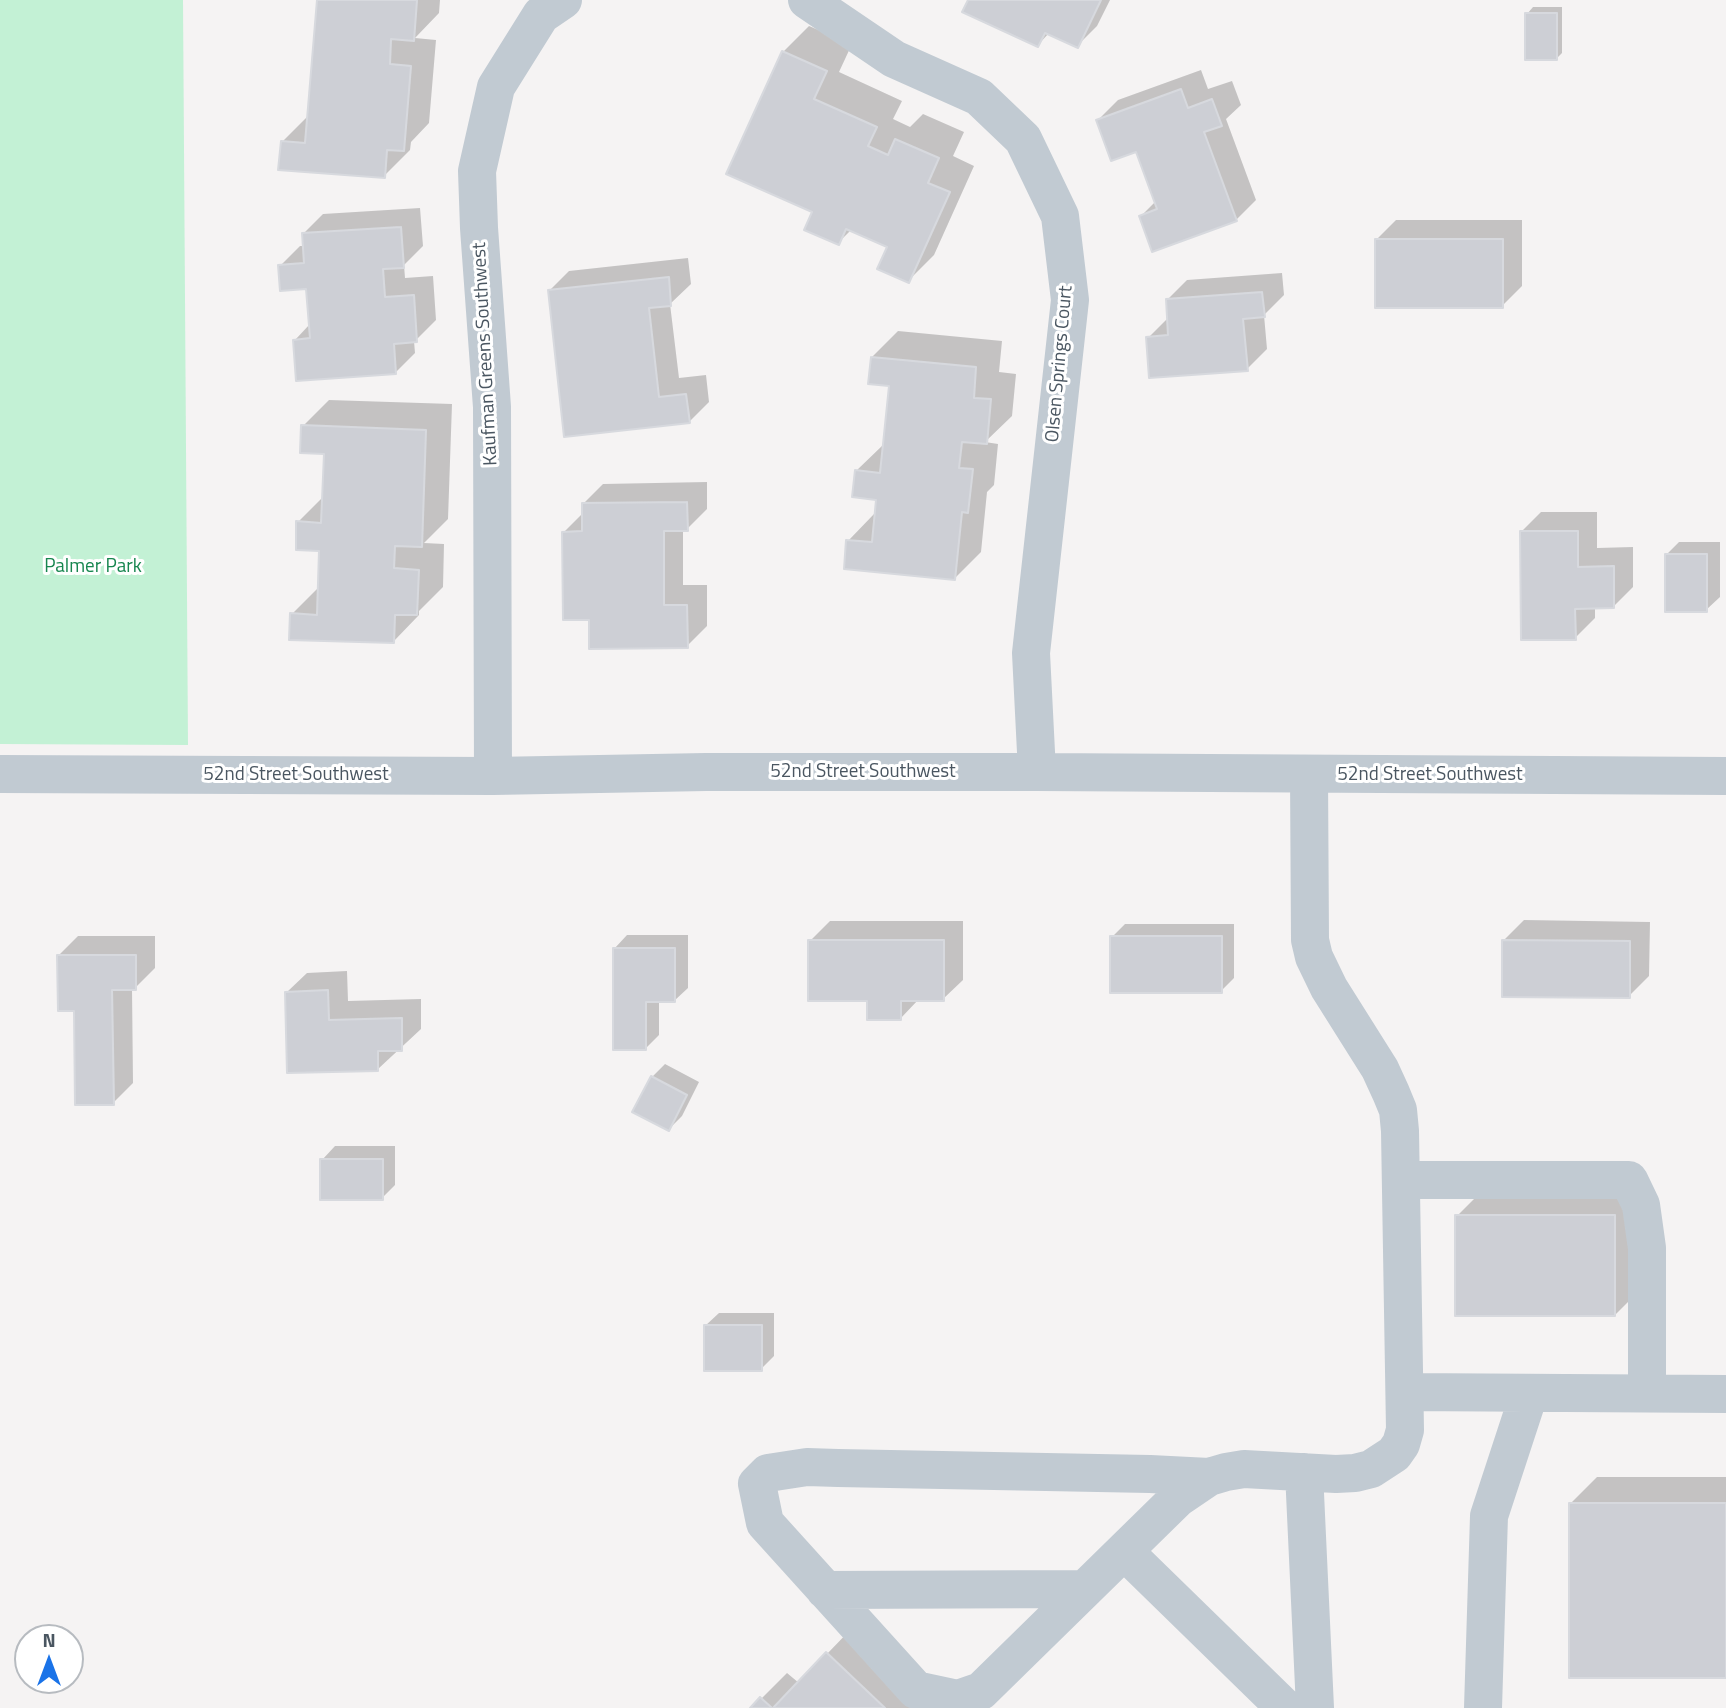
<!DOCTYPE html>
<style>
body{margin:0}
#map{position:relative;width:1726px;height:1708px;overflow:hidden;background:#f5f3f3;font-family:"Titillium Web",sans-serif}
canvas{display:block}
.north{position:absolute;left:14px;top:1624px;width:70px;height:70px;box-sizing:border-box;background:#fff;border:2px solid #b7bbc0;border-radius:50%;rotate:0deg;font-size:19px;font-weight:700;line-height:28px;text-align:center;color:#4a5661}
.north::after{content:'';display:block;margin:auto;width:24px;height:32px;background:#1a73e8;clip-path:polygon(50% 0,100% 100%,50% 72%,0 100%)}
</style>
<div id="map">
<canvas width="1726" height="1708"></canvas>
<div class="north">N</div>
</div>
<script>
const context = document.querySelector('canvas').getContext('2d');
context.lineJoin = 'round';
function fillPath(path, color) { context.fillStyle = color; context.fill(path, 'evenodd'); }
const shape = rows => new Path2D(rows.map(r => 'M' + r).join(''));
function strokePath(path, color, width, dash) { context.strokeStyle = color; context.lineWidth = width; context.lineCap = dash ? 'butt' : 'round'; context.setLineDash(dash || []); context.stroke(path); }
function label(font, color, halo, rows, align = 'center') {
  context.font = font + ' "Titillium Web",sans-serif'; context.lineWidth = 6; context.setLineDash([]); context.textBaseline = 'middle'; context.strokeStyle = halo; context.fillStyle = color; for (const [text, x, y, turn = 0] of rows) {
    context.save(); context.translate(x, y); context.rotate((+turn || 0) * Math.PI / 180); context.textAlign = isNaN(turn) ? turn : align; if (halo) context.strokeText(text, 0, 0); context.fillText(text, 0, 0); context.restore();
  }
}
fillPath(shape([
 [0,0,183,0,188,745,0,744]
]), '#c3f1d5');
fillPath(shape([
 [319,0,440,0,439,13,415,38,436,40,429,123,411,142,410,150,384,176,282,142,309,115],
 [970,0,1110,0,1097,26,1077,46,1049,33,1038,45],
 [1533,7,1562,7,1562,53,1556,59,1527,14],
 [809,26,852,44,839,72,902,101,893,119,910,127,923,114,964,132,953,156,974,166,934,255,908,281,889,246,852,229,838,243,814,212,783,52],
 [1201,70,1208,89,1232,81,1241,105,1226,119,1256,200,1236,220,1141,216,1156,201,1137,150,1098,120,1118,100],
 [420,208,423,246,404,265,405,278,433,276,436,320,416,340,414,341,415,353,395,373,295,340,310,324,308,287,280,266,300,246,304,246,303,234,323,214],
 [1396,220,1522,220,1522,286,1502,306,1376,240],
 [688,258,691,284,670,304,679,378,706,375,709,402,689,422,565,435,549,291,569,271],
 [1282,273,1284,295,1264,315,1267,349,1247,369,1148,338,1168,318,1167,300,1187,280],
 [898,331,1002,341,999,372,1016,374,1012,416,985,442,998,444,994,485,987,492,981,552,955,578,848,541,874,514,876,515,878,498,856,471,883,445,885,445,891,384,872,357],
 [329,400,452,404,448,519,424,543,444,544,443,587,419,611,419,615,393,642,292,614,318,588,321,550,298,522,324,496,326,452,303,426],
 [707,482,707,509,687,529,683,529,683,585,707,585,707,626,687,646,591,619,563,533,583,513,583,504,603,484],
 [1541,512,1597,512,1597,548,1633,547,1633,587,1613,607,1595,607,1595,618,1575,638,1521,532],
 [1679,542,1720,542,1720,597,1706,610,1666,555],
 [1524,920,1650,922,1649,976,1629,996,1504,940],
 [830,921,963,921,963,980,943,999,919,999,900,1019,869,999,810,941],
 [1125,924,1234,924,1234,978,1221,991,1112,937],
 [627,935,688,935,688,988,674,1001,659,1001,659,1035,646,1048,614,949],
 [78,936,155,936,155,968,135,988,132,988,133,1083,113,1103,76,1010,58,956],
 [347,971,348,1001,421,999,421,1029,378,1069,287,992,307,973],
 [665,1064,699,1082,682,1116,669,1129,652,1077],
 [335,1146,395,1146,395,1185,382,1198,322,1160],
 [1477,1196,1635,1196,1635,1295,1615,1315,1457,1216],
 [719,1313,774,1313,774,1356,761,1369,705,1326],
 [1597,1477,1726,1477,1726,1676,1571,1503],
 [853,1627,939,1708,752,1708,787,1673,799,1683]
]), '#0003');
const building = shape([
 [317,0,417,0,414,41,391,39,390,64,411,66,404,151,387,150,385,178,278,170,281,141,305,143,317,0],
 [968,0,1101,0,1078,48,1045,33,1038,47,962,12,968,0],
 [1525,13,1557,13,1557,60,1525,60,1525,13],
 [782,51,827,71,814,99,877,127,868,146,888,155,895,139,939,158,928,183,950,192,909,283,877,269,887,247,846,229,839,245,804,230,812,212,726,174,782,51],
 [1181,89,1188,108,1212,99,1222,126,1204,132,1237,221,1152,252,1139,216,1157,209,1136,152,1111,161,1096,120,1181,89],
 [401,227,404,268,383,269,385,297,414,295,417,342,394,344,396,374,296,381,293,340,310,338,306,289,280,291,278,265,304,263,302,233,401,227],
 [1375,239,1503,239,1503,308,1375,308,1375,239],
 [669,277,671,306,649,308,659,397,686,394,690,423,564,437,548,290,669,277],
 [1262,292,1265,317,1243,319,1248,371,1149,378,1146,337,1168,335,1166,299,1262,292],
 [871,357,976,367,974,398,991,399,987,444,962,442,959,468,973,469,968,513,962,512,955,580,844,569,846,540,872,542,876,500,852,497,855,470,880,473,889,386,868,384,871,357],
 [301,425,426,430,422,547,395,546,394,568,419,570,417,615,395,615,394,643,289,640,290,613,317,615,319,551,296,550,296,521,321,523,324,454,300,453,301,425],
 [687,502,688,531,664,531,664,605,687,605,688,648,589,649,589,620,563,620,562,532,582,531,582,503,687,502],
 [1520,531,1578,531,1578,567,1614,566,1614,608,1575,609,1576,640,1521,640,1520,531],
 [1665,554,1707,554,1707,612,1665,612,1665,554],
 [1110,936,1222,936,1222,993,1110,993,1110,936],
 [808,940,944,940,944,1001,901,1001,901,1020,867,1020,867,1001,808,1001,808,940],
 [1502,940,1630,941,1630,998,1502,997,1502,940],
 [613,948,675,948,675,1002,646,1002,646,1050,613,1050,613,948],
 [57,955,136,955,136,990,112,990,114,1105,75,1105,74,1011,58,1011,57,955],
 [328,990,329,1020,402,1018,402,1051,378,1051,378,1071,287,1073,285,992,328,990],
 [651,1076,687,1095,669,1131,632,1112,651,1076],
 [320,1159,383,1159,383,1200,320,1200,320,1159],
 [1455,1215,1615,1215,1615,1316,1455,1316,1455,1215],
 [704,1325,762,1325,762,1371,704,1371,704,1325],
 [1569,1503,1726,1503,1726,1678,1569,1678,1569,1503],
 [826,1652,885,1708,773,1708,826,1652],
 [760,1697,772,1708,750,1708,760,1697]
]);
fillPath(building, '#cdcfd5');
strokePath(building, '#d7d9de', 2);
strokePath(shape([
 [807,0,894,59,979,97,1023,139,1060,216,1070,300,1031,653,1037,772],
 [0,774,493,776,706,772,1037,772,1726,776],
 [493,776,492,407,479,228,477,171,496,87,541,15,563,0],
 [1401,1180,1629,1180,1641,1205,1647,1248,1647,1393],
 [1405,1392,1726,1394],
 [1304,1472,1315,1708],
 [1209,1477,1150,1474,838,1468,807,1467,768,1473,757,1484,765,1523,916,1690,958,1699,981,1691,1178,1498,1209,1477,1226,1472,1244,1469,1336,1474,1355,1473,1371,1469,1394,1454,1401,1444,1405,1430,1400,1131,1398,1110,1391,1093,1380,1069,1329,988,1314,957,1310,940,1309,774],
 [1124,1551,1285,1708],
 [825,1590,1085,1589],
 [1483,1708,1489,1516,1529,1394]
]), '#c1cad2', 38);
label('19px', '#4a5661', '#fff', [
 ["Kaufman Greens Southwest",486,354,-93],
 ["Olsen Springs Court",1060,364,-85],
 ["52nd Street Southwest",863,772],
 ["52nd Street Southwest",296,775],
 ["52nd Street Southwest",1430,775]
]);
label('19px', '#17864f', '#fff', [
 ["Palmer Park",93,567]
]);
</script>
